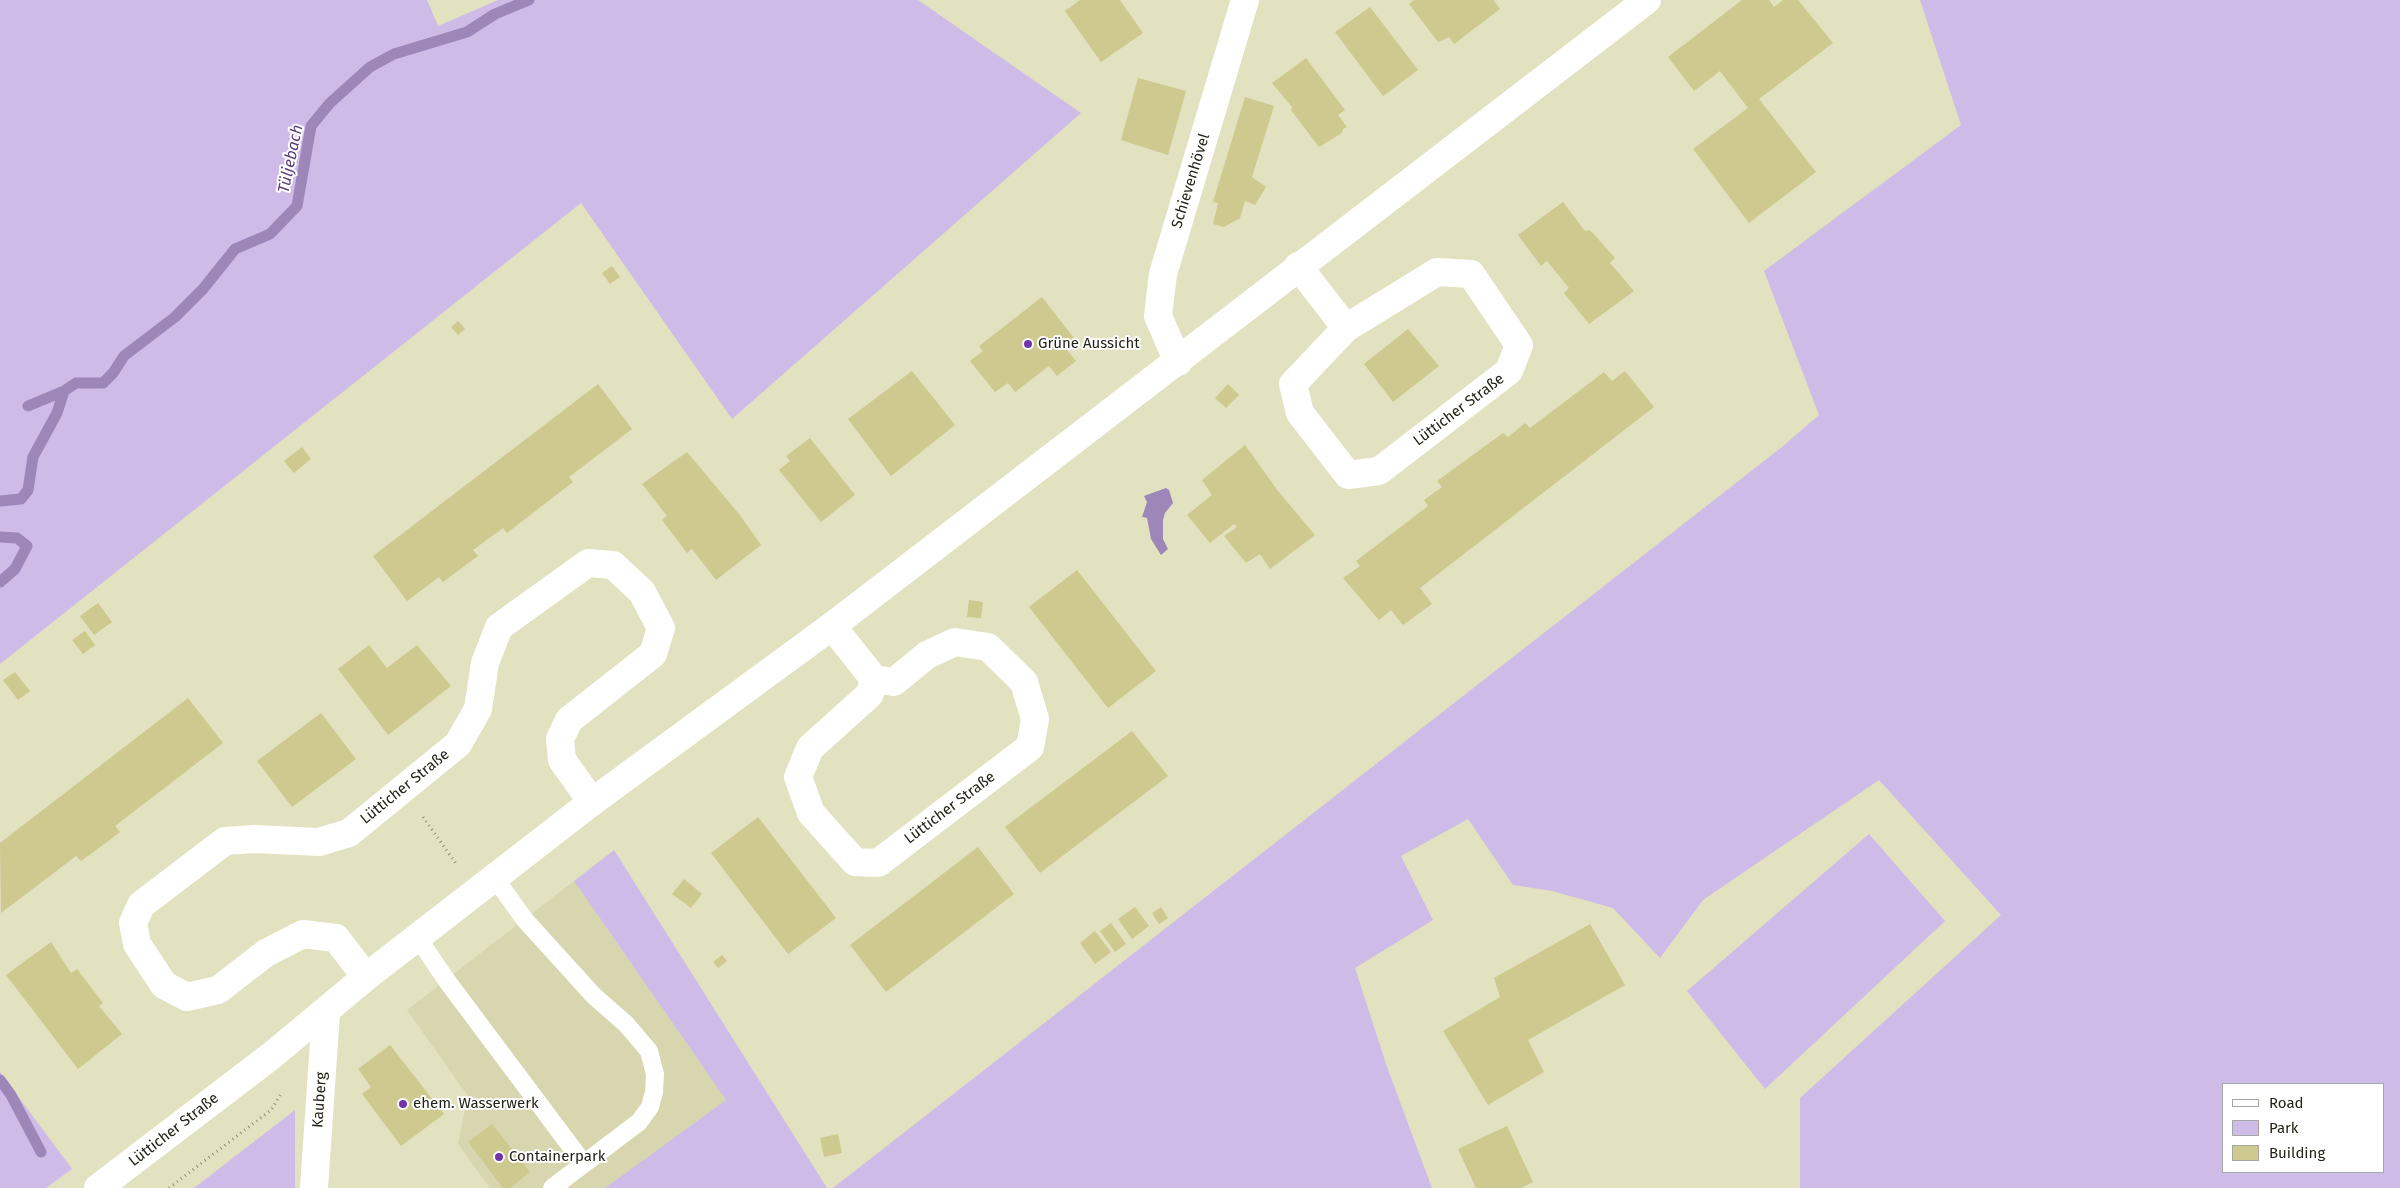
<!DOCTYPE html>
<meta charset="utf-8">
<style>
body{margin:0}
#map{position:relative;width:2400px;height:1188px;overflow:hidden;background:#e2e1c0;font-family:"Fira Sans",sans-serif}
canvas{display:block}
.legend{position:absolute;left:2222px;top:1083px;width:162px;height:90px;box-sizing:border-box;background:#fff;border:1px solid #a7a7a2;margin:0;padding:6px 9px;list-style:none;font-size:15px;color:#242317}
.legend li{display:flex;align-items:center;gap:10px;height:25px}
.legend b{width:25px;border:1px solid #a7a7a2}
</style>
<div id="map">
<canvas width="2400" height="1188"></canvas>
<ul class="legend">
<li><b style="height:6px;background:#fff"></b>Road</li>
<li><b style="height:14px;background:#cfbbe8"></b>Park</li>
<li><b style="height:14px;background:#cdc98f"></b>Building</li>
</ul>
</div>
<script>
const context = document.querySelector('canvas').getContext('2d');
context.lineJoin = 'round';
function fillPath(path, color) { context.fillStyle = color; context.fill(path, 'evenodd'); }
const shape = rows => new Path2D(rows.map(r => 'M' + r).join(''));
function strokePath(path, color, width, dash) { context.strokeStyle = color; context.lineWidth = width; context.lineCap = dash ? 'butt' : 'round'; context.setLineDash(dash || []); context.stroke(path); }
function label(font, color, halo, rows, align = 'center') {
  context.font = font + ' "Fira Sans",sans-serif'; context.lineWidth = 4; context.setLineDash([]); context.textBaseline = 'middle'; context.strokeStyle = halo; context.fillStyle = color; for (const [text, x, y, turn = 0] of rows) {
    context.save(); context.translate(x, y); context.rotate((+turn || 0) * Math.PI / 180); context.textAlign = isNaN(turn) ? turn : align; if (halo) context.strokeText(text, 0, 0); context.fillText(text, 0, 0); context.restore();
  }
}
fillPath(shape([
 [574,881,726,1100,605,1188,490,1188,458,1144,468,1096,407,1010]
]), '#d8d6ae');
fillPath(shape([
 [0,0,427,0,438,26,498,0,918,0,1081,113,732,419,581,203,0,664],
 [1920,0,2400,0,2400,1188,1800,1188,1800,1098,2001,915,1879,780,1703,900,1660,958,1613,908,1552,891,1513,885,1468,819,1401,856,1433,920,1355,968,1387,1067,1432,1188,833,1188,1782,447,1819,415,1764,271,1961,125],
 [2224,1084,2384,1084,2384,1172,2224,1172],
 [1869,834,1945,921,1765,1089,1687,991],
 [614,850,827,1188,605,1188,726,1100,574,881],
 [0,1072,72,1169,46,1188,0,1188],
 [295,1110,295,1188,194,1188]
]), '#cfbbe8');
fillPath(shape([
 [1166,488,1169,490,1173,503,1165,513,1163,520,1163,539,1168,549,1161,555,1151,539,1147,518,1142,517,1147,502,1144,496]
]), '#9d87b9');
strokePath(shape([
 [28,406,64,391],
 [0,501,21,499,28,490,33,457,57,413,64,391,76,383,103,383,113,373,124,356,175,317,203,289,235,249,270,234,297,206,311,126,330,103,370,67,394,54,467,32,495,14,529,0],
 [0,537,17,538,27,546,15,569,0,582],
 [0,1080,11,1095,41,1152]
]), '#9d87b9', 11);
fillPath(shape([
 [1080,0,1120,0,1143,33,1101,62,1065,11],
 [1414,0,1495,0,1494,1,1500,9,1454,44,1449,37,1438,42,1409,4],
 [1742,0,1769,0,1774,7,1783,0,1798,0,1833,43,1759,99,1816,172,1749,223,1693,149,1748,108,1720,71,1694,91,1668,57],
 [1370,7,1418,70,1383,96,1335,32],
 [1306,58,1345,110,1338,115,1347,127,1343,129,1342,133,1319,147,1291,110,1292,107,1272,83],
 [1138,78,1186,91,1168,155,1121,140],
 [1245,97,1274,106,1252,177,1266,187,1255,205,1245,201,1240,218,1224,227,1213,224,1218,203,1213,202],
 [1563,202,1585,231,1590,230,1615,258,1610,263,1634,291,1589,324,1564,293,1569,288,1547,261,1541,266,1518,235],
 [612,266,620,277,610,284,602,273],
 [1042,297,1077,342,1067,350,1076,361,1057,376,1049,366,1015,392,1008,383,995,392,970,361,983,351,979,346],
 [458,321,465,329,458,335,451,327],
 [1408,329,1439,366,1393,402,1364,364],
 [912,371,955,425,891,476,848,419],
 [1625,371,1654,407,1420,588,1432,604,1403,625,1391,610,1379,620,1343,578,1360,566,1356,561,1428,506,1424,500,1442,487,1437,481,1503,433,1508,437,1525,423,1530,428,1604,372,1612,381],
 [598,384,632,429,569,477,573,482,507,533,503,528,473,550,478,556,443,582,439,577,407,601,373,556],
 [1228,384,1239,395,1226,408,1215,398],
 [810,438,855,495,821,522,779,470,790,461,786,456],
 [1245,445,1278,491,1315,535,1270,569,1260,554,1246,563,1224,536,1237,527,1234,524,1210,543,1187,515,1212,495,1202,480],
 [302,447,311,459,294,473,284,461],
 [687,452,739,514,761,545,716,580,692,549,687,553,662,520,667,516,642,484],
 [1077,570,1156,671,1108,708,1029,607],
 [969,600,983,602,981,618,967,617],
 [98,603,112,622,94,635,80,616],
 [85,631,95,645,83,654,72,640],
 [369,645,387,668,417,645,451,686,388,735,338,669],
 [15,672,30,691,18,700,3,680],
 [188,698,223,743,115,826,120,832,99,848,81,861,76,856,1,913,0,843],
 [321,713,356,759,292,807,257,761],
 [1132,731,1168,776,1040,873,1005,827],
 [758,817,836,918,788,954,711,853],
 [978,847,1014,894,886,992,850,945],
 [684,879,702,894,691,908,672,894],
 [1135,907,1149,926,1132,939,1118,919],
 [1161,907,1168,918,1159,924,1152,913],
 [1111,923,1126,944,1115,952,1100,931],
 [1590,924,1625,985,1528,1040,1544,1072,1488,1105,1443,1031,1500,997,1494,978],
 [1095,931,1111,952,1095,964,1080,943],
 [51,942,71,973,77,969,103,1003,99,1006,122,1034,78,1069,6,975],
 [722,955,727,961,718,968,713,962],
 [390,1045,444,1114,401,1146,362,1094,371,1087,358,1069],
 [492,1124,530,1172,510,1188,503,1188,468,1142],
 [1507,1126,1533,1182,1521,1188,1476,1188,1458,1149],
 [838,1134,842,1153,824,1157,820,1138]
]), '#cdc98f');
strokePath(shape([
 [423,817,457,865],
 [169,1188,271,1110,282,1092]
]), '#919078', 3, [1, 4]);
strokePath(shape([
 [494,877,525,920,594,996,626,1024,649,1051,655,1074,654,1092,650,1107,639,1122,552,1188],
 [418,938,447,981,584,1164]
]), '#fff', 18);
strokePath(shape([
 [1298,266,1346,328,1293,384,1300,413,1348,475,1379,471,1509,371,1519,345,1471,274,1437,272,1346,328],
 [1178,362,1158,316,1163,274,1245,0],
 [832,626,874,679,894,682,927,655,955,642,988,647,1024,682,1035,719,1030,747,878,863,855,862,811,813,798,777,810,748,870,694,874,679],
 [366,977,336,938,303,934,266,953,218,990,187,997,164,985,137,944,133,923,141,905,225,841,254,839,319,842,349,833,458,744,478,709,485,663,499,627,588,563,613,565,642,592,661,628,653,654,569,720,560,739,562,760,592,802],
 [314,1188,326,1013]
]), '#fff', 28);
strokePath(shape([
 [98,1188,271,1056,366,977,592,802,832,626,1647,0]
]), '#fff', 28);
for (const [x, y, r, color] of [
 [1028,344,5,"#7334a9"],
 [403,1104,5,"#7334a9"],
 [499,1157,5,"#7334a9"]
]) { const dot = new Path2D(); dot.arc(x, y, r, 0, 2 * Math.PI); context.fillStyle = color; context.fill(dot); strokePath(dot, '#fff', 2); }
label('15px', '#242317', '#fff', [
 ["Schievenhövel",1191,181,-73],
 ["Lütticher Straße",1459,410,-37],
 ["Lütticher Straße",405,787,-39],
 ["Lütticher Straße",950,808,-37],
 ["Kauberg",320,1100,-86],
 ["Lütticher Straße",174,1130,-38]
]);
label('15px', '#242317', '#fff', [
 ["Grüne Aussicht",1038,344],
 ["ehem. Wasserwerk",413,1104],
 ["Containerpark",509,1157]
], 'left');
label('italic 16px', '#5a3b7a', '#fff', [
 ["Tüljebach",291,159,-78]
]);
</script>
